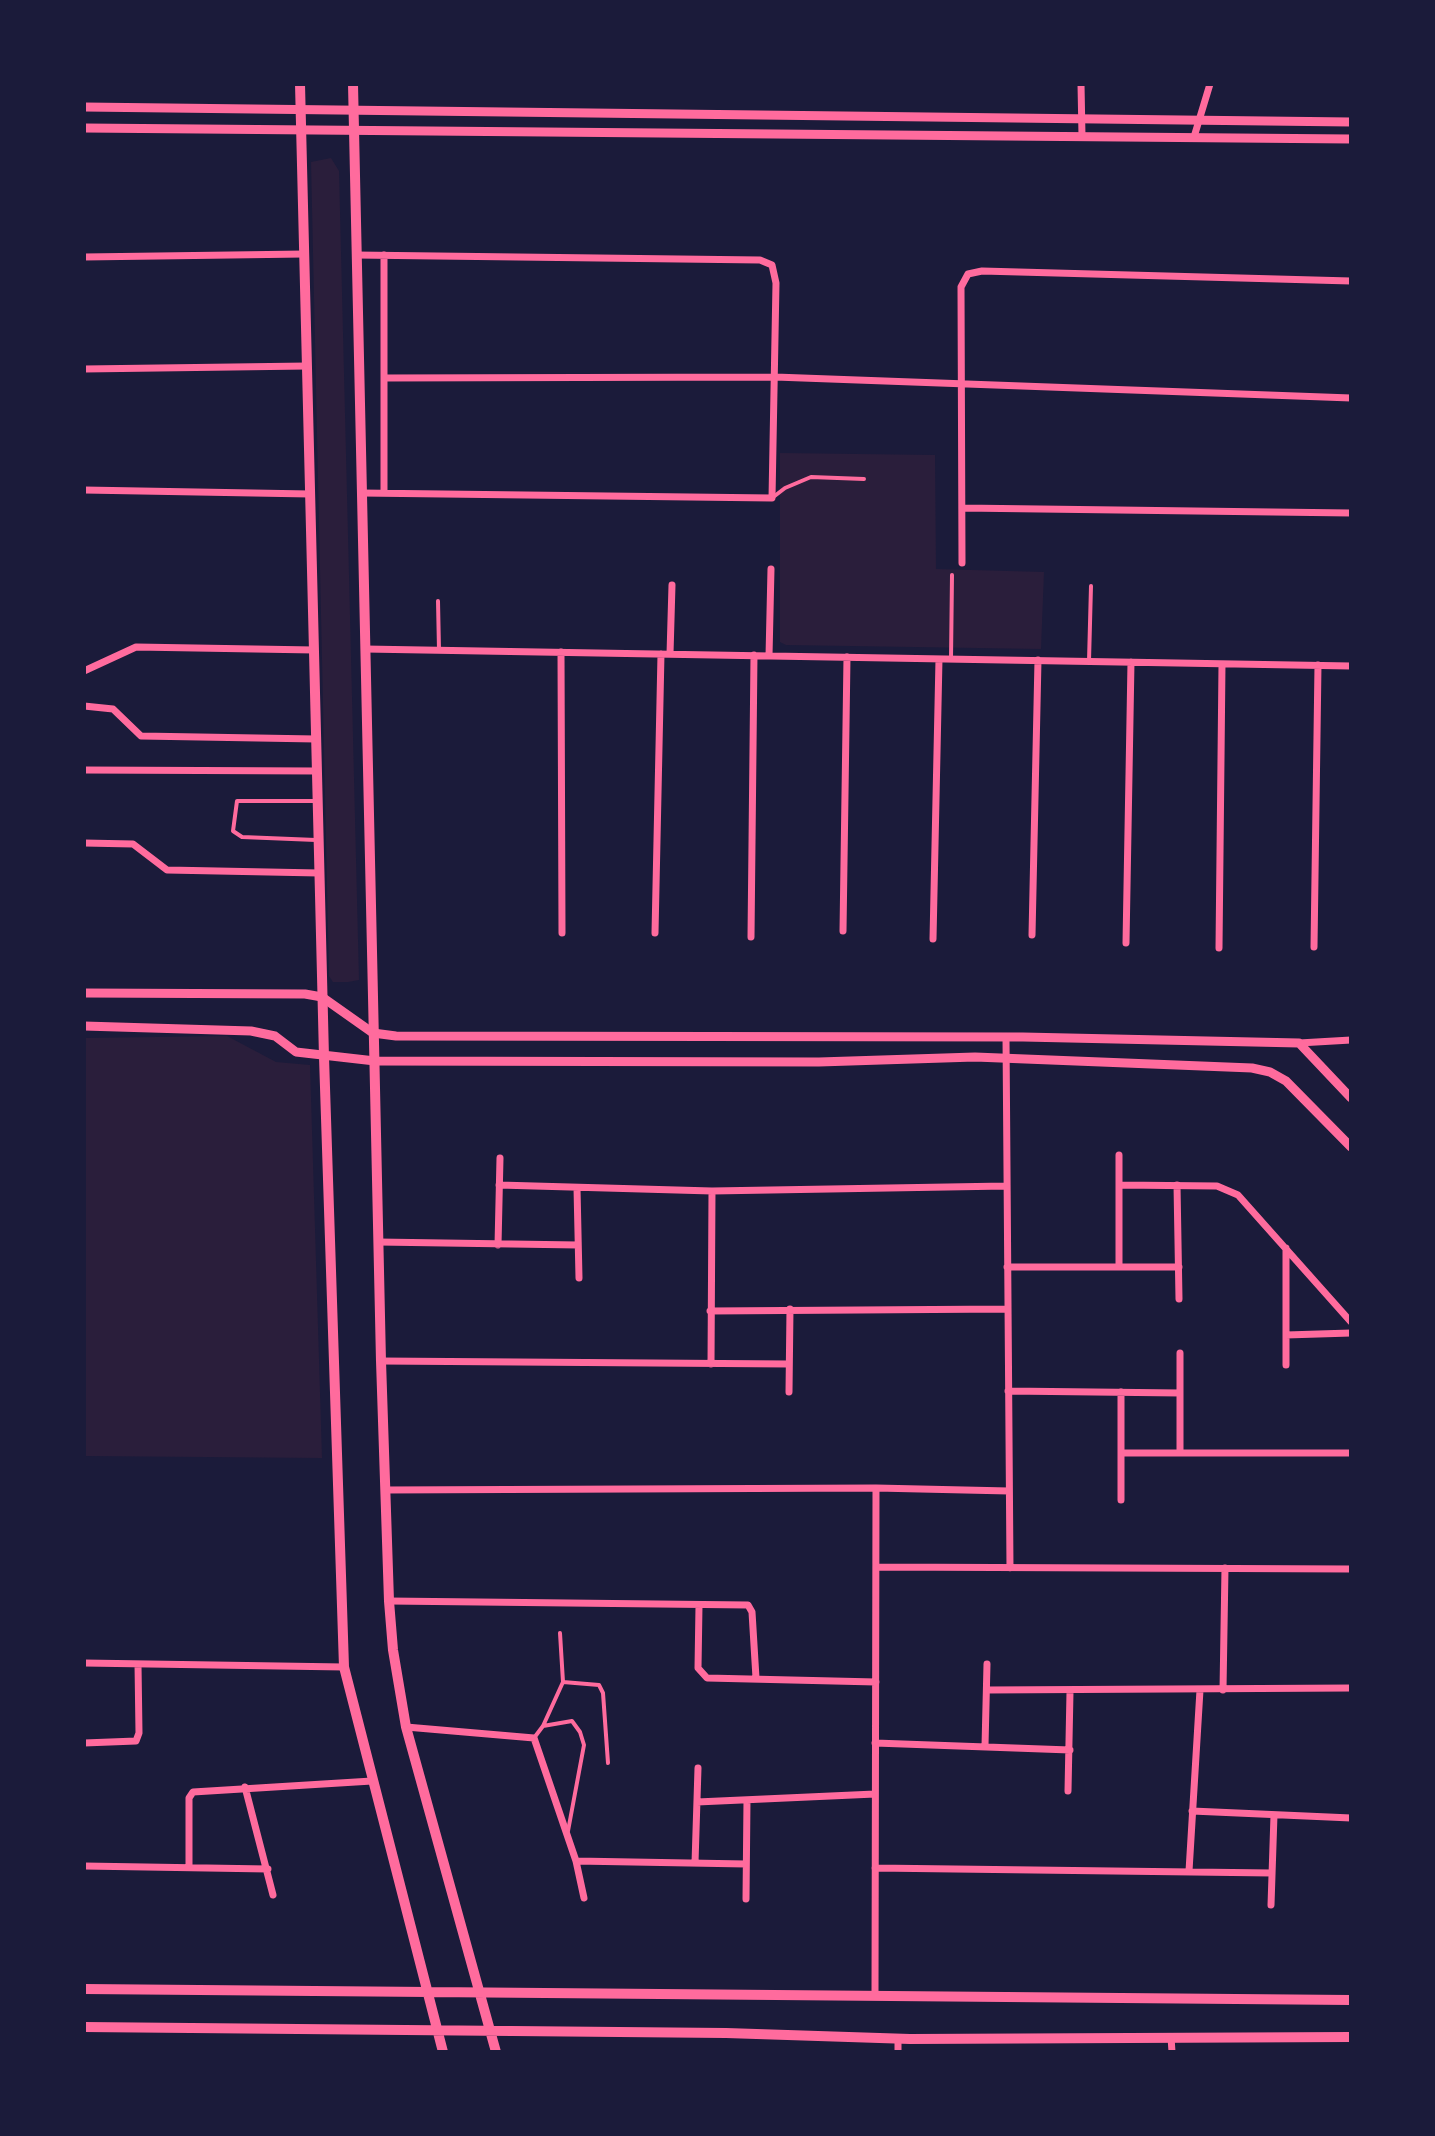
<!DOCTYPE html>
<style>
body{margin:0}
#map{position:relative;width:1435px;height:2136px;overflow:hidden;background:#1b1b3a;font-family:Poppins,sans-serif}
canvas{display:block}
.frame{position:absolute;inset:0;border:86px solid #1b1b3a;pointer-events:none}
</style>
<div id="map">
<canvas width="1435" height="2136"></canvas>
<div class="frame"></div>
</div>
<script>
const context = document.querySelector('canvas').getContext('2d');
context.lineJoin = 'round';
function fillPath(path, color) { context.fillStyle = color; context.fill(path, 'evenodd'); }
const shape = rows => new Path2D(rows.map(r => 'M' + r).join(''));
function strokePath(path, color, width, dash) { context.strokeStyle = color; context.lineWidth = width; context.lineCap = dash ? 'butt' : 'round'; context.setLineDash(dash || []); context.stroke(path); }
fillPath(shape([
 [331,158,339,171,359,980,348,982,333,982,329,976,311,162],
 [780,453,935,455,936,569,1044,572,1041,649,786,645,780,642],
 [227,1036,276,1062,310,1065,322,1458,84,1456,84,1038]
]), '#2a1e3b');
strokePath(shape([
 [772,498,785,488,811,477,864,479],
 [438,601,439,650],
 [951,659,952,575],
 [1089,661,1091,586],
 [316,801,237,801,233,831,242,837,316,840],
 [560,1633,563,1682],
 [543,1726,572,1721,580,1732,584,1745,568,1831],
 [534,1738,543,1726,563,1682,599,1685,603,1693,608,1763]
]), '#ff6b9d', 4);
strokePath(shape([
 [1081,84,1082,136],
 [1194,137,1210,84],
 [356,255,760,260,772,265,776,283,772,498,361,493],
 [384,255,384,493],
 [84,257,304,254],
 [84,369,307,366],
 [384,378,775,377,1351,398],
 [84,490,310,494],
 [962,508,1351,513],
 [962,563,961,287,968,274,982,271,1351,281],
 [365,649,1351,666],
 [561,652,562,933],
 [670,654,672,585],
 [769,656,771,569],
 [84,671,136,647,314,650],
 [84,706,113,709,141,736,316,739],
 [84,770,317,771],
 [84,843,133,844,167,870,319,873],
 [843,931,847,657],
 [655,933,661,654],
 [1032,935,1038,660],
 [751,937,754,655],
 [933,939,939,659],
 [1126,943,1131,662],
 [1314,947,1318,665],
 [1219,948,1222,664],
 [1006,1037,1010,1568],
 [1299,1043,1351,1040],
 [499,1185,712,1191,1006,1186],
 [1119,1185,1217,1186,1238,1195,1351,1322],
 [1177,1185,1179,1299],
 [577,1188,579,1278],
 [378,1242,578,1245],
 [498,1245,500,1158],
 [1007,1267,1179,1267],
 [1119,1267,1119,1155],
 [710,1311,1007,1309],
 [1286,1335,1351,1333],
 [1180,1353,1180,1452],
 [381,1361,789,1364],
 [711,1364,712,1191],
 [1286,1365,1286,1248],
 [1008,1391,1180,1393],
 [789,1392,790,1309],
 [1121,1392,1121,1500],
 [1122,1453,1351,1453],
 [385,1490,876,1488,1009,1491],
 [876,1567,1351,1569],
 [389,1601,748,1605,752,1612,756,1678],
 [699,1606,698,1668,707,1678,876,1682],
 [84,1663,344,1667],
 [987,1690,1351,1688],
 [1223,1690,1225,1568],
 [406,1727,534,1738,576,1861,584,1898],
 [84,1743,136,1741,139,1733,138,1664],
 [875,1743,1070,1750],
 [985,1746,987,1664],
 [245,1787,273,1895],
 [1068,1791,1070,1692],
 [697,1802,875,1794],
 [1192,1811,1351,1818],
 [576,1861,746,1864],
 [695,1863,698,1768],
 [84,1866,268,1869],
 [189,1866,189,1798,193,1792,372,1781],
 [875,1868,1272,1873],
 [1189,1871,1200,1690],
 [746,1899,747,1800],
 [1271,1905,1274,1815],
 [875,1996,876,1488],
 [1171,2037,1172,2052],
 [898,2052,898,2038]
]), '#ff6b9d', 7);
strokePath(shape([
 [84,107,1351,122],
 [84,128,1351,139],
 [84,993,305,994,322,997,373,1033,396,1036,1023,1037,1299,1043,1351,1098],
 [84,1026,251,1031,275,1036,296,1052,375,1061,819,1062,975,1057,1252,1068,1270,1072,1286,1081,1351,1147]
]), '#ff6b9d', 9);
strokePath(shape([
 [300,84,324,1057,344,1667,443,2052],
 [353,84,381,1361,389,1601,393,1650,406,1727,496,2052],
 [84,1989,1351,2000],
 [84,2027,726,2033,910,2039,1351,2037]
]), '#ff6b9d', 10);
</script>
